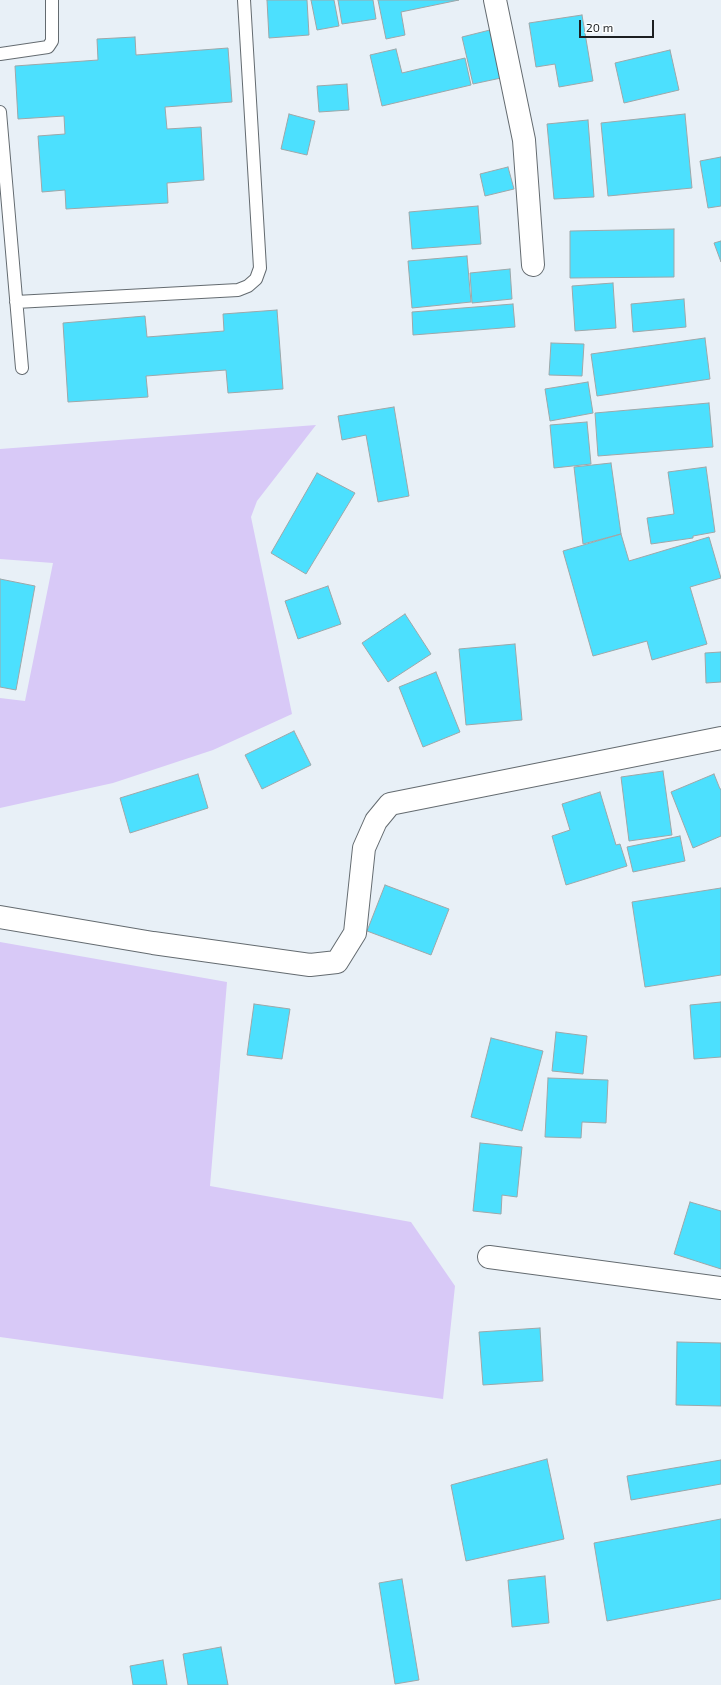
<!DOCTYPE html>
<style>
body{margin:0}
#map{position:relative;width:721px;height:1685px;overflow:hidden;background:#e8f0f7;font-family:"Exo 2",sans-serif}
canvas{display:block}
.scale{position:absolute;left:579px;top:20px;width:75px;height:18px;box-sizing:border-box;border:2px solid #1c1f21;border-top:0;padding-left:5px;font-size:12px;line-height:14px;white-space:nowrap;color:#1c1f21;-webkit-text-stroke:3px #fbfdfe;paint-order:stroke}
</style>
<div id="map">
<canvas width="721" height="1685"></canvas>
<div class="scale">20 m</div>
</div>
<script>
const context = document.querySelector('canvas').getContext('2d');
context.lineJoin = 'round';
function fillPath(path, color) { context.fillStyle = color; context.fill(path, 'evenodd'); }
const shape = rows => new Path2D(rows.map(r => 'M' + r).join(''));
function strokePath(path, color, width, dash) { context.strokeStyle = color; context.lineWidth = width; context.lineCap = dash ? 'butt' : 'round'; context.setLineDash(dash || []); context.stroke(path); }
fillPath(shape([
 [316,425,257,501,251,517,292,714,213,750,113,783,0,808,0,698,25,701,53,563,0,559,0,449],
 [0,942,227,982,210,1186,411,1222,455,1286,443,1399,0,1337]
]), '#d8c9f7');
const building = shape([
 [267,0,307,0,309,35,269,38,267,0],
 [311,0,334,0,339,26,317,30,311,0],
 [338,0,373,0,376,19,342,24,338,0],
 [378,0,459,0,401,12,405,35,386,39,378,0],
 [582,15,593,81,559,87,555,64,536,67,529,23,582,15],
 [490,30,501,78,473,84,462,37,490,30],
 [135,37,136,55,228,48,232,102,165,107,167,129,201,127,204,180,167,183,168,203,66,209,65,190,42,192,38,136,65,134,64,116,18,119,15,66,98,60,97,39,135,37],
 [396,49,402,73,465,58,471,85,382,106,370,55,396,49],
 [670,50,679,90,624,103,615,63,670,50],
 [347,84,349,110,319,112,317,86,347,84],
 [289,114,315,121,307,155,281,149,289,114],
 [685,114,692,188,608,196,601,123,685,114],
 [588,120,594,197,554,199,547,124,588,120],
 [721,157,721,206,708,208,700,161,721,157],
 [508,167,514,189,485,196,480,174,508,167],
 [478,206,481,244,412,249,409,212,478,206],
 [674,229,674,277,570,278,570,231,674,229],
 [721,241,721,262,714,243,721,241],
 [467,256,471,302,412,308,408,261,467,256],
 [510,269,512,299,472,303,470,273,510,269],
 [613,283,616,328,575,331,572,286,613,283],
 [684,299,686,327,633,332,631,304,684,299],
 [513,304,515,327,413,335,412,312,513,304],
 [277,310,283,389,228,393,226,370,146,376,148,397,68,402,63,323,145,316,147,337,224,331,223,314,277,310],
 [705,338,710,379,597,396,591,354,705,338],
 [551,343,584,344,582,376,549,375,551,343],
 [588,382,593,413,550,421,545,389,588,382],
 [709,403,713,447,598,456,595,413,709,403],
 [394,407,409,496,378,502,366,435,342,440,338,416,394,407],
 [587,422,591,464,554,468,550,425,587,422],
 [611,463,621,534,583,544,574,467,611,463],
 [706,467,715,532,693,536,693,538,651,544,647,518,674,514,668,472,706,467],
 [317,473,355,493,306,574,271,553,317,473],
 [621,534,629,561,709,537,721,578,690,587,707,644,652,660,647,641,593,656,563,551,621,534],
 [0,579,35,586,16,690,0,687,0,579],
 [328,586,341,624,298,639,285,601,328,586],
 [405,614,431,654,388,682,362,643,405,614],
 [515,644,522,720,466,725,459,649,515,644],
 [721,652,721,682,706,683,705,653,721,652],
 [436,672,460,732,423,747,399,687,436,672],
 [294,731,311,765,262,789,245,755,294,731],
 [663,771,672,835,629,841,621,777,663,771],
 [198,774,208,808,130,833,120,798,198,774],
 [714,774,720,789,721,789,721,836,693,848,671,792,714,774],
 [600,792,616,845,620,844,627,866,566,885,552,836,570,830,562,804,600,792],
 [680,836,685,861,633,872,627,847,680,836],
 [385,885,449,909,431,955,367,931,385,885],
 [721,888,721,975,645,987,632,902,721,888],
 [721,1002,721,1057,694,1059,690,1005,721,1002],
 [254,1004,290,1009,282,1059,247,1055,254,1004],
 [556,1032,587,1036,583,1074,552,1071,556,1032],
 [491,1038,543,1051,522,1131,471,1117,491,1038],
 [548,1078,608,1080,606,1123,582,1122,581,1138,545,1137,548,1078],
 [480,1143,522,1147,517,1197,502,1195,501,1214,473,1211,480,1143],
 [690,1202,721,1211,721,1269,674,1254,690,1202],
 [540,1328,543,1381,483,1385,479,1332,540,1328],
 [677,1342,721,1343,721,1406,676,1405,677,1342],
 [547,1459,564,1539,466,1561,451,1485,547,1459],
 [721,1460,721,1484,631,1500,627,1476,721,1460],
 [721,1519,721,1599,607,1621,594,1543,721,1519],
 [545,1576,549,1623,512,1627,508,1580,545,1576],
 [402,1579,419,1680,395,1684,379,1583,402,1579],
 [221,1647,228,1685,188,1685,183,1654,221,1647],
 [163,1660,167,1685,133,1685,130,1666,163,1660]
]);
fillPath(building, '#4ce0fe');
strokePath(building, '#9da7a9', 1);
const lane = shape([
 [0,54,48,47,52,41,52,0],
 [0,112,22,368],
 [16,302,238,290,248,286,256,279,260,268,244,0]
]);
const street = shape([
 [495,0,524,140,533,265],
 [0,917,153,943,310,965,337,962,355,933,364,848,376,821,390,804,721,738],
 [489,1257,721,1288]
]);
strokePath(lane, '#646b70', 14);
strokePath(street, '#646b70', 24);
strokePath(lane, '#fff', 12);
strokePath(street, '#fff', 22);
</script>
